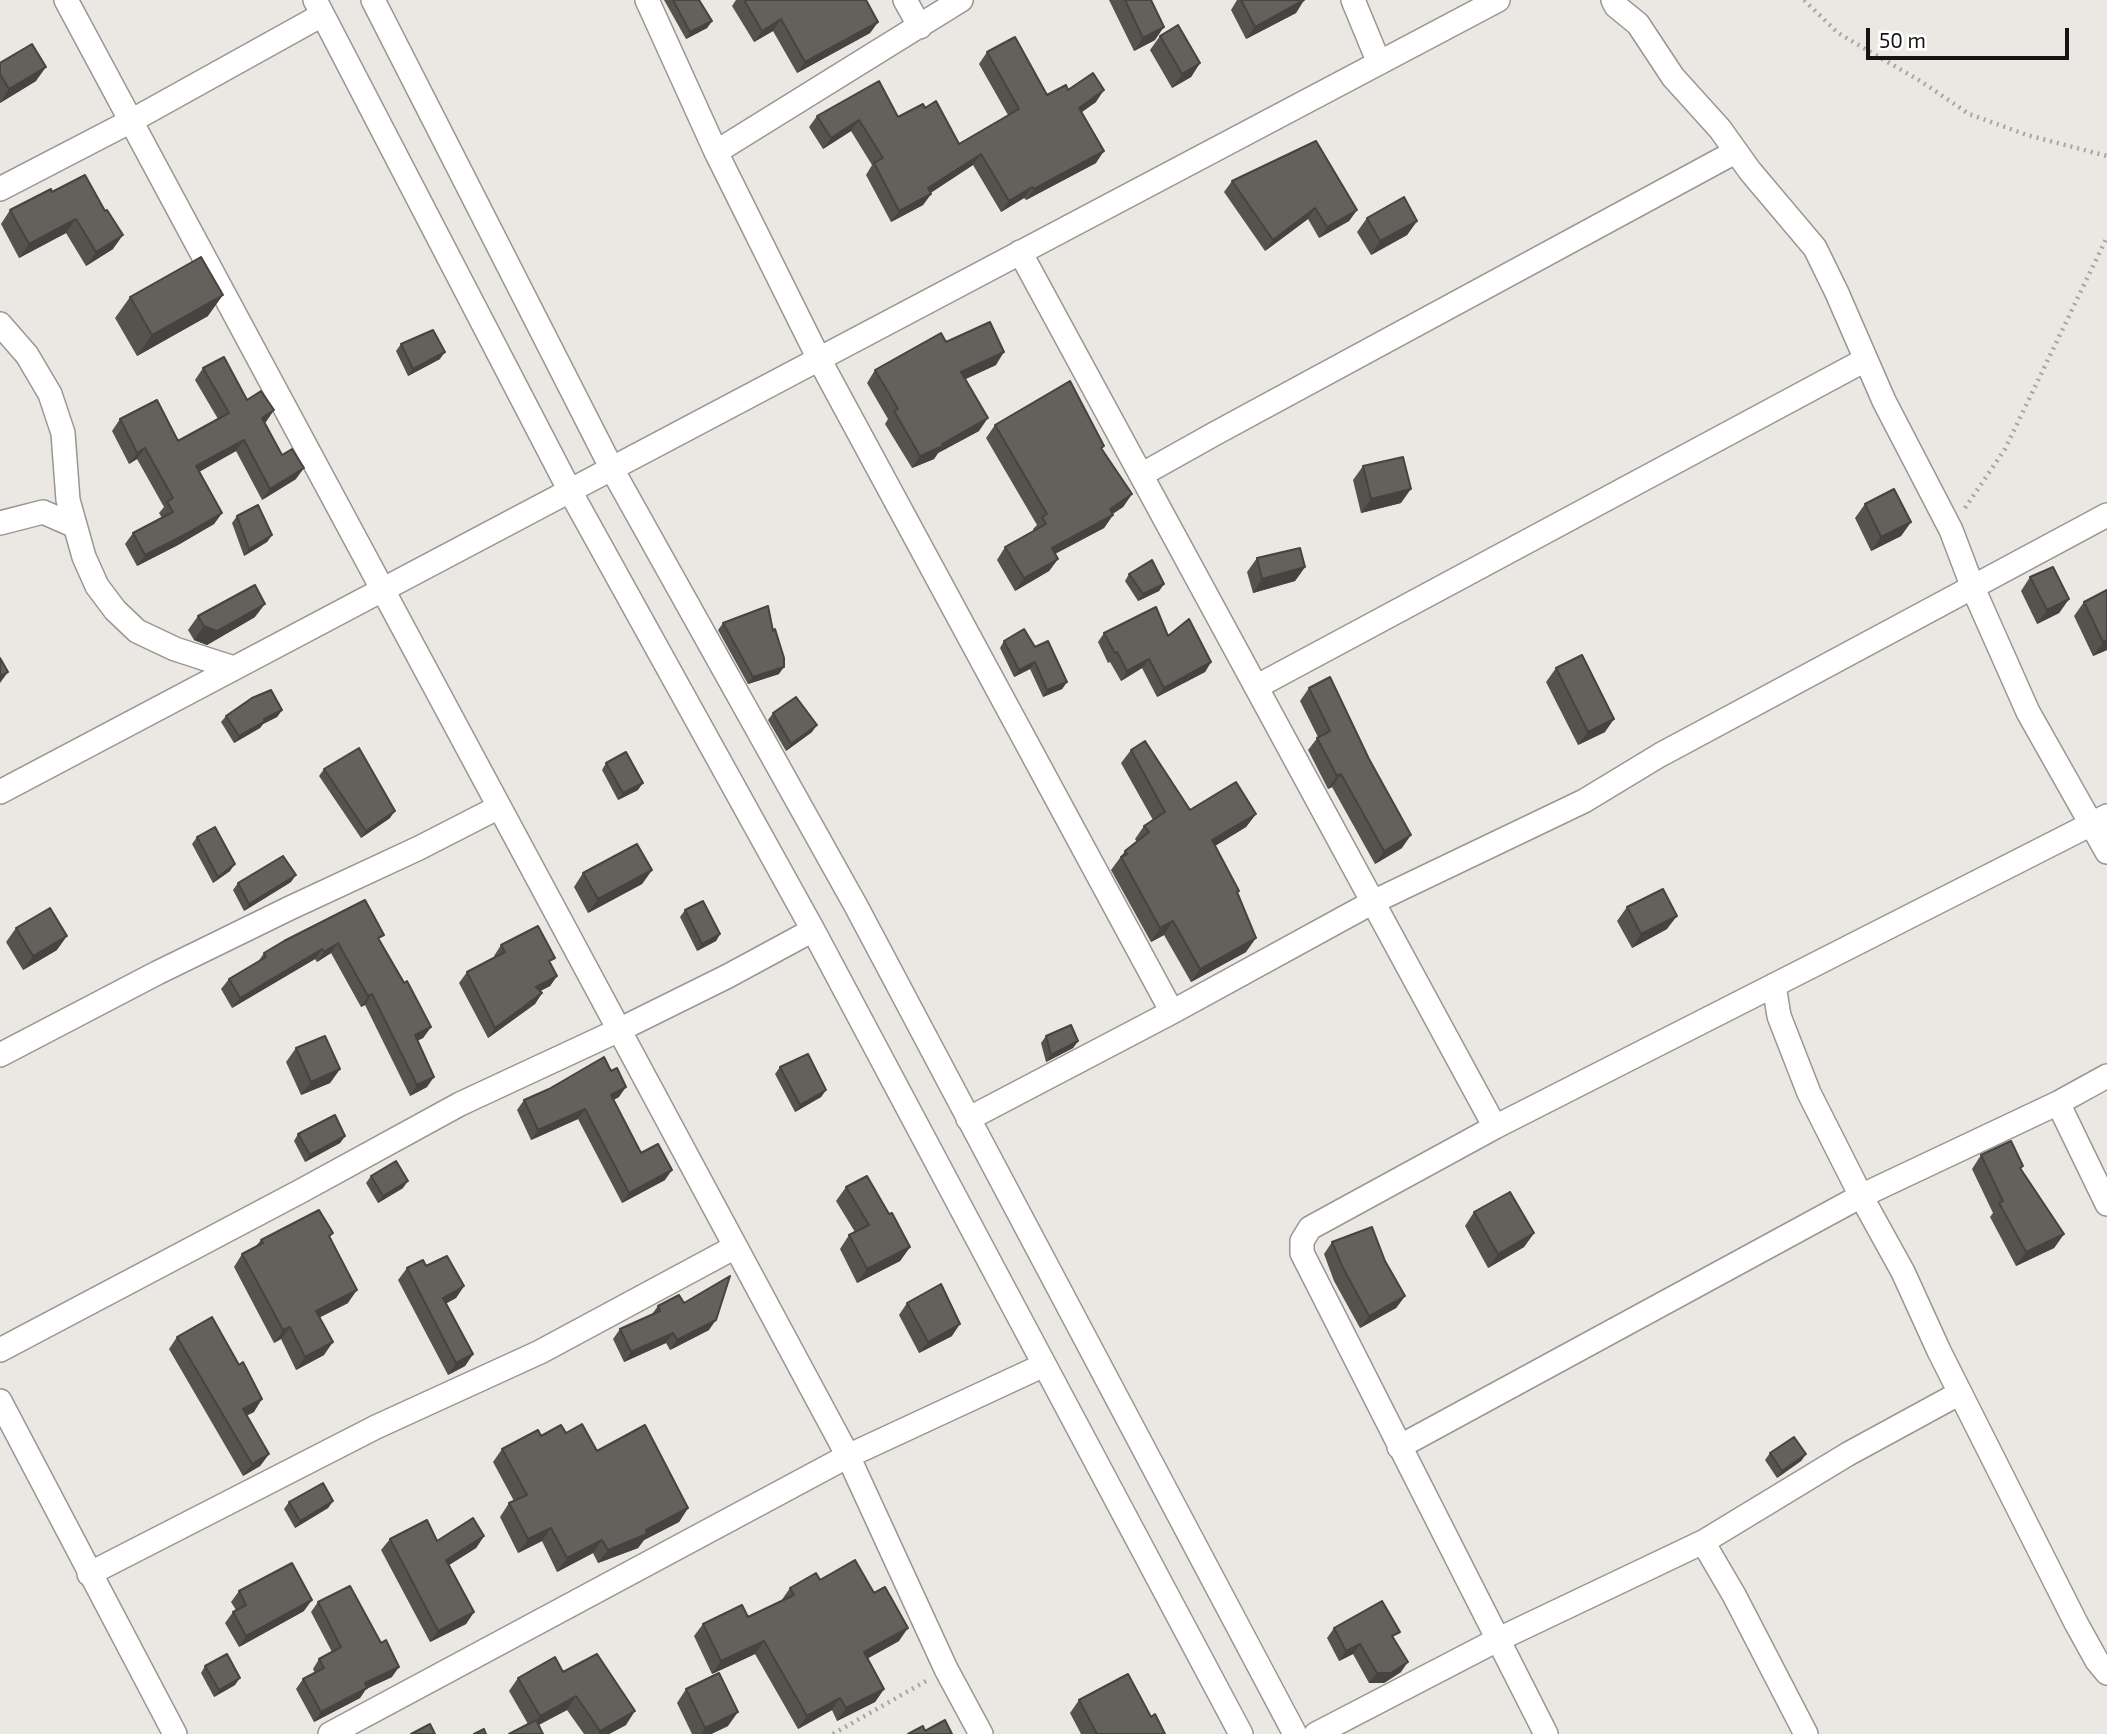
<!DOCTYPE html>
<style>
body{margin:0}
#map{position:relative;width:2107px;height:1734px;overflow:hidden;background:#ebe7e3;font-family:"Exo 2",sans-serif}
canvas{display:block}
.scale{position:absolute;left:1866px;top:28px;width:203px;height:32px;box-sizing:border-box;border:4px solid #151412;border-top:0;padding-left:9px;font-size:21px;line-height:24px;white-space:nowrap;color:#151412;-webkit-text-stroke:5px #fff;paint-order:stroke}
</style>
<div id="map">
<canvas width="2107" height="1734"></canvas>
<div class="scale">50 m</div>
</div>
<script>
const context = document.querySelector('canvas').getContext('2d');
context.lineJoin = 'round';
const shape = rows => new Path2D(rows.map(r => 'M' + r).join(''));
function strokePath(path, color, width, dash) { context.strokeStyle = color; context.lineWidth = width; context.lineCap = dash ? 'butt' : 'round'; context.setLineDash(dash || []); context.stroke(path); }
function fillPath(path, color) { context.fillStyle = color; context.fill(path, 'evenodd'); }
const street = shape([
 [66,0,848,1456,946,1669,981,1734],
 [315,0,570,491,813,930,1241,1734],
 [373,0,612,469,856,906,1295,1734],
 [647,0,716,152,819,359,1172,1012],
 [905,0,920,27],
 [1353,0,1379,63],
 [1613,0,1616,6,1638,24,1673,77,1720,129,1750,171,1815,248,1837,293,1884,401,1951,530,1973,588,2028,712,2107,852],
 [716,152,961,0],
 [0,189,131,121,322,15],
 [1020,252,1495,1127],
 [0,324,27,355,50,394,63,433,68,500,84,557,97,586,115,610,137,631,175,649,234,668],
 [1141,475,1216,433,1735,152],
 [0,523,43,512,75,526],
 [1256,687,1865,360],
 [0,792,1498,0],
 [1774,985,1779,1016,1809,1093,1861,1196,1903,1272,1939,1351,2076,1623,2097,1661,2107,1673],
 [0,1055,157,973,290,908,419,848,499,807],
 [2058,1103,2107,1204],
 [968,1119,1172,1012,1373,902,1584,801,1660,755,2107,515],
 [0,1350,301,1191,460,1104,619,1030,728,976,813,930],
 [0,1401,175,1734],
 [1399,1447,1861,1196,2058,1103,2107,1076],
 [1703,1542,1734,1595,1806,1734],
 [89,1574,376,1427,540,1352,735,1247],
 [330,1734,848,1456,1044,1365],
 [1316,1734,1497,1640,1703,1542,1848,1454,1960,1393],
 [1546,1734,1302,1253,1302,1241,1310,1228,1495,1127,2107,816]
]);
strokePath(street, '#9a9691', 26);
strokePath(shape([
 [1804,0,1838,33,1922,82,1969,114,2027,135,2107,156],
 [1965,508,2005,449,2107,237],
 [833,1734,926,1681]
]), '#a8a5a2', 4.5, [2, 5]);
strokePath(street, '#fff', 23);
fillPath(shape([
 [664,0,699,0,712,21,707,28,686,39],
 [736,0,866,0,878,22,870,33,797,73,773,31,754,42,732,6],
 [1109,0,1151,0,1155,40,1134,51],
 [1237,0,1304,0,1296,13,1246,39,1231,10],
 [1160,36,1200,63,1191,77,1172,88,1150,50],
 [987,52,1047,95,1068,90,1096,102,1081,112,1096,163,1026,200,1024,198,1001,212,973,165,930,193,931,194,923,205,891,222,866,175,872,165,851,131,823,149,809,127,817,116,898,117,925,108,959,144,1008,115,979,64],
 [0,63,36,81,0,103],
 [1232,181,1357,210,1349,221,1319,238,1308,219,1265,251,1224,192],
 [52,192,105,211,113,249,86,266,66,233,19,258,1,224,10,210],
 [1367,218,1417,221,1407,235,1371,255,1357,232],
 [130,297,208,316,137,356,115,318],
 [946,342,996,365,965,379,979,431,938,453,934,459,912,468,885,424,888,419,867,383,875,370],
 [401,344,440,359,408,376,396,351],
 [203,368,247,400,274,410,264,423,296,479,262,500,236,451,199,472,222,513,214,524,178,545,137,566,125,544,133,533,162,518,159,513,164,507,137,459,129,464,112,431,120,419,178,441,218,419,195,380],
 [995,425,1102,450,1132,494,1123,507,1112,514,1113,515,1104,528,1055,554,1058,559,1049,571,1015,591,997,560,1005,547,1034,531,1033,529,1037,525,986,438],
 [1363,466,1401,503,1361,513,1353,480],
 [1865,504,1911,522,1901,536,1871,551,1855,518],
 [237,516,272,535,267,542,244,556,232,523],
 [1257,558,1305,567,1295,581,1253,593,1247,572],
 [1129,574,1164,584,1159,591,1138,601,1125,581],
 [2030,577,2069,599,2059,613,2037,624,2021,591],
 [2084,602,2107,650,2093,656,2074,616],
 [198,616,255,617,207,645,194,640,188,630],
 [723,623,779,674,748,684,718,630],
 [1104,633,1168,636,1211,662,1205,672,1157,697,1142,668,1121,681,1110,662,1108,663,1098,642],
 [1004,641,1035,647,1067,682,1062,689,1043,697,1030,669,1014,677,1000,648],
 [1556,668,1605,732,1578,745,1546,682],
 [1309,688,1402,848,1375,864,1332,787,1328,789,1308,750,1318,737,1300,701],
 [282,710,277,717,263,724,260,728,234,743,221,722,226,716],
 [773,713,812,732,786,751,768,720],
 [1131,750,1190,810,1256,814,1246,827,1215,846,1237,893,1246,952,1191,982,1164,935,1151,942,1111,870,1125,851,1137,842,1135,839,1144,826,1153,820,1121,763],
 [606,763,638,790,618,800,602,770],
 [324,769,390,818,361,838,319,776],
 [197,837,230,871,213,883,192,844],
 [652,870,642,884,588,913,574,887,583,873],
 [291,882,244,911,233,890,238,883],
 [1627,907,1667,929,1632,948,1617,921],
 [685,910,720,934,716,941,697,951,680,917],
 [16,928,57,950,23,970,6,942],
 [380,940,431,1027,423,1038,417,1041,427,1087,410,1096,365,1005,361,1007,331,953,317,962,315,959,232,1008,221,989,229,979,258,962,264,953,284,941],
 [501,945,551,963,557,976,550,986,540,991,542,993,535,1004,488,1038,459,983,467,972,495,957,494,956],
 [1046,1036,1078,1041,1073,1048,1046,1062,1041,1043],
 [296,1048,340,1069,330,1083,301,1095,286,1062],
 [780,1067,826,1090,821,1097,795,1112,775,1074],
 [619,1097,613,1100,641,1153,665,1180,622,1203,578,1119,531,1140,517,1110,524,1100],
 [298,1134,345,1136,340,1143,305,1162,294,1141],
 [1981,1155,2021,1169,2064,1234,2054,1248,2016,1266,1990,1217,1993,1213,1972,1169],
 [371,1176,403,1188,378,1203,366,1183],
 [846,1187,889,1214,910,1247,900,1261,857,1283,840,1249,849,1235,855,1232,836,1201],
 [1474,1212,1534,1233,1524,1247,1488,1268,1465,1226],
 [330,1238,348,1303,320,1317,324,1355,296,1370,281,1339,274,1343,234,1267,242,1254,255,1247,261,1240],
 [1332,1242,1385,1261,1405,1296,1396,1308,1360,1328,1334,1281,1324,1254],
 [426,1266,464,1286,456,1298,446,1303,473,1354,465,1366,448,1375,398,1280,407,1268],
 [907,1303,952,1336,919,1353,899,1315],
 [658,1306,709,1330,670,1350,666,1343,624,1362,613,1339,620,1329,652,1314],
 [177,1337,239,1365,254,1412,247,1415,269,1454,260,1466,243,1476,169,1349],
 [566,1433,597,1451,688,1508,679,1522,644,1540,638,1548,598,1563,593,1553,557,1572,542,1541,518,1553,500,1517,509,1503,514,1501,493,1462,502,1449,541,1436],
 [1770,1453,1806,1454,1801,1461,1777,1478,1765,1460],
 [333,1501,328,1508,295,1528,284,1509,289,1502],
 [484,1536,476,1548,449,1565,474,1612,466,1624,430,1642,381,1550,390,1539,437,1541],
 [820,1580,899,1641,868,1658,884,1689,875,1702,837,1721,832,1710,798,1729,755,1654,712,1674,694,1636,703,1624,748,1617,781,1601,790,1588],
 [239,1591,304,1611,239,1647,225,1623,233,1612,236,1610,231,1602],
 [318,1602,392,1677,366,1689,360,1698,314,1722,296,1689,303,1679,315,1673,313,1669,319,1659,332,1652,311,1612],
 [1334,1628,1395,1640,1401,1672,1384,1683,1369,1683,1353,1654,1339,1661,1327,1638],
 [205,1666,235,1685,214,1697,201,1673],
 [563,1672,626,1725,609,1734,584,1734,567,1710,539,1725,528,1724,509,1691,518,1678],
 [686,1689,728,1726,711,1734,692,1734,677,1703],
 [1079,1700,1151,1717,1165,1734,1081,1734,1070,1713]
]), '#56534f');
fillPath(shape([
 [1304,0,1296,13,1246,39,1255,27],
 [781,19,773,31,754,42,762,31],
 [712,21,707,28,686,39,690,32],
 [878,22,870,33,797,73,805,62],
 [1164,27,1155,40,1134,51,1143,38],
 [1200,63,1191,77,1172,88,1182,74],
 [46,67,36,81,0,103,9,89],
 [1104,90,1096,102,1071,120,1079,108],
 [859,120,851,131,823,149,831,138],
 [1104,151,1096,163,1026,200,1034,189],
 [981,154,973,165,920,200,928,188],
 [1032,187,1024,198,1001,212,1009,201],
 [931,194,923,205,891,222,899,211],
 [1315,208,1308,219,1265,251,1273,240],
 [1357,210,1349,221,1319,238,1327,227],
 [76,219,66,233,19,258,29,244],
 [1417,221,1407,235,1371,255,1380,241],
 [123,235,113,249,86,266,96,252],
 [223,295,208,316,137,356,152,335],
 [445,352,440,359,408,376,413,369],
 [1004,352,996,365,953,385,961,372],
 [274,410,266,422,254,429,262,418],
 [988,418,979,431,938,453,934,459,912,468,920,456],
 [244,440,236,451,188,478,196,466],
 [145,448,137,459,129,464,137,453],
 [304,468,296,479,262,500,270,489],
 [1411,489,1401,503,1361,513,1371,499],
 [1132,494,1123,507,1101,522,1110,509],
 [222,513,214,524,178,545,137,566,145,555],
 [1113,515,1104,528,1043,560,1052,548],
 [1911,522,1901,536,1871,551,1881,537],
 [272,535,267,542,244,556,249,549],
 [1058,559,1049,571,1015,591,1024,578],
 [1305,567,1295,581,1253,593,1262,579],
 [1164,584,1159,591,1138,601,1143,594],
 [2069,599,2059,613,2037,624,2047,610],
 [265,604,255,617,207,645,194,640,204,626],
 [2107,640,2107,650,2093,656,2103,642],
 [1149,659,1142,668,1121,681,1127,671],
 [1035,662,1030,669,1014,677,1019,670],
 [1211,662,1205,672,1157,697,1164,688],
 [784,667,779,674,748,684,753,677],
 [8,672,0,683,0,676],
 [1067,682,1062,689,1043,697,1047,690],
 [282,710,277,717,263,724,260,728,234,743,239,736,264,719],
 [1614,719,1605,732,1578,745,1588,732],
 [817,725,812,732,786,751,791,744],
 [1341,774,1332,787,1328,789,1337,776],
 [643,783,638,790,618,800,623,793],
 [395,811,390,818,361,838,366,831],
 [1256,814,1246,827,1203,853,1212,840],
 [1411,835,1402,848,1375,864,1384,851],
 [235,864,230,871,213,883,218,877],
 [652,870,642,884,588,913,598,899],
 [296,875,291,882,244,911,249,904],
 [1677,916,1667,929,1632,948,1641,934],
 [1173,921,1164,935,1151,942,1160,928],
 [720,934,716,941,697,951,702,944],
 [67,936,57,950,23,970,33,956],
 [1256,938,1246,952,1191,982,1200,969],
 [338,943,331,953,317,962,324,952],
 [322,949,315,959,232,1008,240,998],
 [557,976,550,986,529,997,536,987],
 [542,993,535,1004,488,1038,495,1028],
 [372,994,365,1005,361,1007,368,996],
 [431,1027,423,1038,407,1045,415,1035],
 [1078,1041,1073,1048,1046,1062,1051,1055],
 [340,1069,330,1083,301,1095,311,1082],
 [434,1077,427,1087,410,1096,417,1085],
 [626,1087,619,1097,604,1105,611,1095],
 [826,1090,821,1097,795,1112,800,1105],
 [585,1109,578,1119,531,1140,538,1130],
 [345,1136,340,1143,305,1162,310,1155],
 [672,1170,665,1180,622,1203,629,1193],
 [408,1181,403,1188,378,1203,383,1196],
 [1534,1233,1524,1247,1488,1268,1498,1254],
 [2064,1234,2054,1248,2016,1266,2026,1252],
 [910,1247,900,1261,857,1283,867,1269],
 [464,1286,456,1298,435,1310,443,1298],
 [357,1290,348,1303,307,1324,316,1311],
 [1405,1296,1396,1308,1360,1328,1369,1316],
 [716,1320,709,1330,670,1350,677,1340],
 [960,1324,952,1336,919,1353,928,1342],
 [290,1327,281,1339,274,1343,283,1330],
 [673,1333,666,1343,624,1362,631,1352],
 [333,1342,324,1355,296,1370,305,1357],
 [473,1354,465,1366,448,1375,456,1363],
 [262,1399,254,1412,234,1422,243,1409],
 [269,1454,260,1466,243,1476,252,1464],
 [1806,1454,1801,1461,1777,1478,1782,1471],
 [333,1501,328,1508,295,1528,300,1521],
 [688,1508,679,1522,644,1540,638,1548,598,1563,608,1550],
 [551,1528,542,1541,518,1553,528,1539],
 [484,1536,476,1548,438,1572,446,1560],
 [602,1540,593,1553,557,1572,567,1558],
 [312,1600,304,1611,239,1647,246,1636],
 [474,1612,466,1624,430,1642,438,1631],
 [908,1628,899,1641,856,1665,864,1652],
 [764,1641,755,1654,712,1674,721,1661],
 [1360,1644,1353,1654,1339,1661,1346,1651],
 [1408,1662,1401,1672,1384,1683,1369,1683,1377,1673],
 [399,1667,392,1677,366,1689,360,1698,314,1722,321,1712,365,1683],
 [240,1678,235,1685,214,1697,219,1690],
 [884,1689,875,1702,837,1721,846,1708],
 [576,1696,567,1710,530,1729,540,1716],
 [840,1698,832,1710,798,1729,807,1716],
 [635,1711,626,1725,609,1734,598,1734,600,1731],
 [738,1712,728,1726,711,1734,701,1734,705,1728]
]), '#464340');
const building = shape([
 [673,0,699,0,712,21,690,32,673,0],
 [744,0,866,0,878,22,805,62,781,19,762,31,744,0],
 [1125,0,1151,0,1164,27,1143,38,1125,0],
 [1241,0,1304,0,1255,27,1241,0],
 [1178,25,1200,63,1182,74,1160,36,1178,25],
 [1015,37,1047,95,1066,85,1068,90,1093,73,1104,90,1079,108,1104,151,1034,189,1032,187,1009,201,981,154,928,188,931,194,899,211,874,163,883,158,859,120,831,138,817,116,879,81,898,117,923,104,925,108,936,101,959,144,1019,109,987,52,1015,37],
 [32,44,46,67,9,89,0,74,0,63,32,44],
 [1316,141,1357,210,1327,227,1315,208,1273,240,1232,181,1316,141],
 [85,175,105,211,107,210,123,235,96,252,76,219,29,244,10,210,51,189,52,192,85,175],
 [1404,197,1417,221,1380,241,1367,218,1404,197],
 [201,257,223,295,152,335,130,297,201,257],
 [990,322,1004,352,961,372,988,418,942,444,943,446,920,456,894,411,898,409,875,370,941,333,946,342,990,322],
 [433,330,445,352,413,369,401,344,433,330],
 [224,357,247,400,261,391,274,410,262,418,282,455,292,449,304,468,270,489,244,440,196,466,222,513,186,534,145,555,133,533,173,512,167,502,173,498,145,448,137,453,120,419,157,400,178,441,229,413,203,368,224,357],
 [1070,381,1104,446,1101,448,1132,494,1110,509,1113,515,1052,548,1058,559,1024,578,1005,547,1046,524,1042,517,1047,514,995,425,1070,381],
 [1403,457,1411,489,1371,499,1363,466,1403,457],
 [1894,489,1911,522,1881,537,1865,504,1894,489],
 [258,505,272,535,249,549,237,516,258,505],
 [1300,548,1305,567,1262,579,1257,558,1300,548],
 [1152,560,1164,584,1143,594,1129,574,1152,560],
 [2053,567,2069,599,2047,610,2030,577,2053,567],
 [255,585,265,604,217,631,204,626,198,616,255,585],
 [2107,590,2107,640,2103,642,2084,602,2107,590],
 [768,606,773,631,775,629,784,658,784,667,753,677,723,623,768,606],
 [1156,607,1168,636,1189,619,1211,662,1164,688,1149,659,1127,671,1117,652,1115,653,1104,633,1156,607],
 [1024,629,1035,647,1048,641,1067,682,1047,690,1035,662,1019,670,1004,641,1024,629],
 [1582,655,1614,719,1588,732,1556,668,1582,655],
 [0,658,8,672,0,676,0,658],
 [1330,677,1369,759,1411,835,1384,851,1341,774,1337,776,1317,738,1330,731,1309,688,1330,677],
 [271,690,282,710,264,719,265,721,239,736,226,716,252,698,271,690],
 [796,697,817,725,791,744,773,713,796,697],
 [1145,741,1190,810,1236,782,1256,814,1212,840,1239,891,1237,892,1256,938,1200,969,1173,921,1160,928,1121,857,1127,854,1125,851,1149,832,1144,826,1165,812,1131,750,1145,741],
 [359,748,395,811,366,831,324,769,359,748],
 [626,752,643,783,623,793,606,763,626,752],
 [215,827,235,864,218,877,197,837,215,827],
 [637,844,652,870,598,899,583,873,637,844],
 [283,856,296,875,249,904,238,883,283,856],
 [1663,889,1677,916,1641,934,1627,907,1663,889],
 [365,900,384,935,378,938,404,983,407,981,431,1027,415,1035,434,1077,417,1085,372,994,368,996,338,943,324,952,322,949,240,998,229,979,266,957,264,953,284,941,365,900],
 [703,901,720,934,702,944,685,910,703,901],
 [50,908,67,936,33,956,16,928,50,908],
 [538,926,555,958,549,961,557,976,536,987,542,993,495,1028,467,972,505,952,501,945,538,926],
 [1071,1025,1078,1041,1051,1055,1046,1036,1071,1025],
 [325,1036,340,1069,311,1082,296,1048,325,1036],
 [808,1054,826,1090,800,1105,780,1067,808,1054],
 [604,1057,611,1071,617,1068,626,1087,611,1095,641,1153,658,1144,672,1170,629,1193,585,1109,538,1130,524,1100,549,1089,604,1057],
 [335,1115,345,1136,310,1155,298,1134,335,1115],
 [2011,1141,2023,1166,2020,1168,2064,1234,2026,1252,1999,1203,2003,1201,1981,1155,2011,1141],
 [396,1161,408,1181,383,1196,371,1176,396,1161],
 [867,1176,889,1214,892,1213,910,1247,867,1269,849,1235,869,1225,846,1187,867,1176],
 [1510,1192,1534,1233,1498,1254,1474,1212,1510,1192],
 [319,1210,333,1233,329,1236,357,1290,316,1311,333,1342,305,1357,290,1327,283,1330,242,1254,263,1243,261,1240,319,1210],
 [1372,1227,1385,1261,1405,1296,1369,1316,1343,1268,1332,1242,1372,1227],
 [447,1256,464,1286,443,1298,473,1354,456,1363,407,1268,423,1260,426,1266,447,1256],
 [730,1276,716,1320,677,1340,673,1333,631,1352,620,1329,660,1311,658,1306,679,1295,684,1303,730,1276],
 [941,1284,960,1324,928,1342,907,1303,941,1284],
 [212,1317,239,1365,243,1362,262,1399,243,1409,269,1454,252,1464,177,1337,212,1317],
 [582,1424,597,1451,645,1425,688,1508,646,1530,647,1534,608,1550,602,1540,567,1558,551,1528,528,1539,509,1503,527,1495,502,1449,538,1430,541,1436,561,1425,566,1433,582,1424],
 [1794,1437,1806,1454,1782,1471,1770,1453,1794,1437],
 [323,1483,333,1501,300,1521,289,1502,323,1483],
 [473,1518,484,1536,446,1560,474,1612,438,1631,390,1539,427,1520,437,1541,473,1518],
 [855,1560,874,1593,885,1587,908,1628,864,1652,884,1689,846,1708,840,1698,807,1716,764,1641,721,1661,703,1624,742,1605,748,1617,794,1595,790,1588,816,1573,820,1580,855,1560],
 [292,1563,312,1600,246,1636,233,1612,246,1605,239,1591,292,1563],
 [350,1586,381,1643,386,1640,399,1667,365,1683,367,1688,321,1712,303,1679,324,1668,319,1659,341,1647,318,1602,350,1586],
 [1382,1601,1400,1632,1392,1636,1408,1662,1391,1673,1377,1673,1360,1644,1346,1651,1334,1628,1382,1601],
 [227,1654,240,1678,219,1690,205,1666,227,1654],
 [597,1654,635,1711,600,1731,576,1696,540,1716,518,1678,555,1657,563,1672,597,1654],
 [719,1673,738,1712,705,1728,686,1689,719,1673],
 [1128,1674,1151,1717,1155,1714,1165,1734,1097,1734,1079,1700,1128,1674],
 [536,1720,543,1734,509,1734,536,1720],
 [945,1720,952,1734,908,1734,923,1726,925,1731,945,1720],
 [430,1724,435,1734,411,1734,430,1724],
 [484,1729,486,1734,474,1734,484,1729]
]);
fillPath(building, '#64605c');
strokePath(building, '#464340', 2);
</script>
